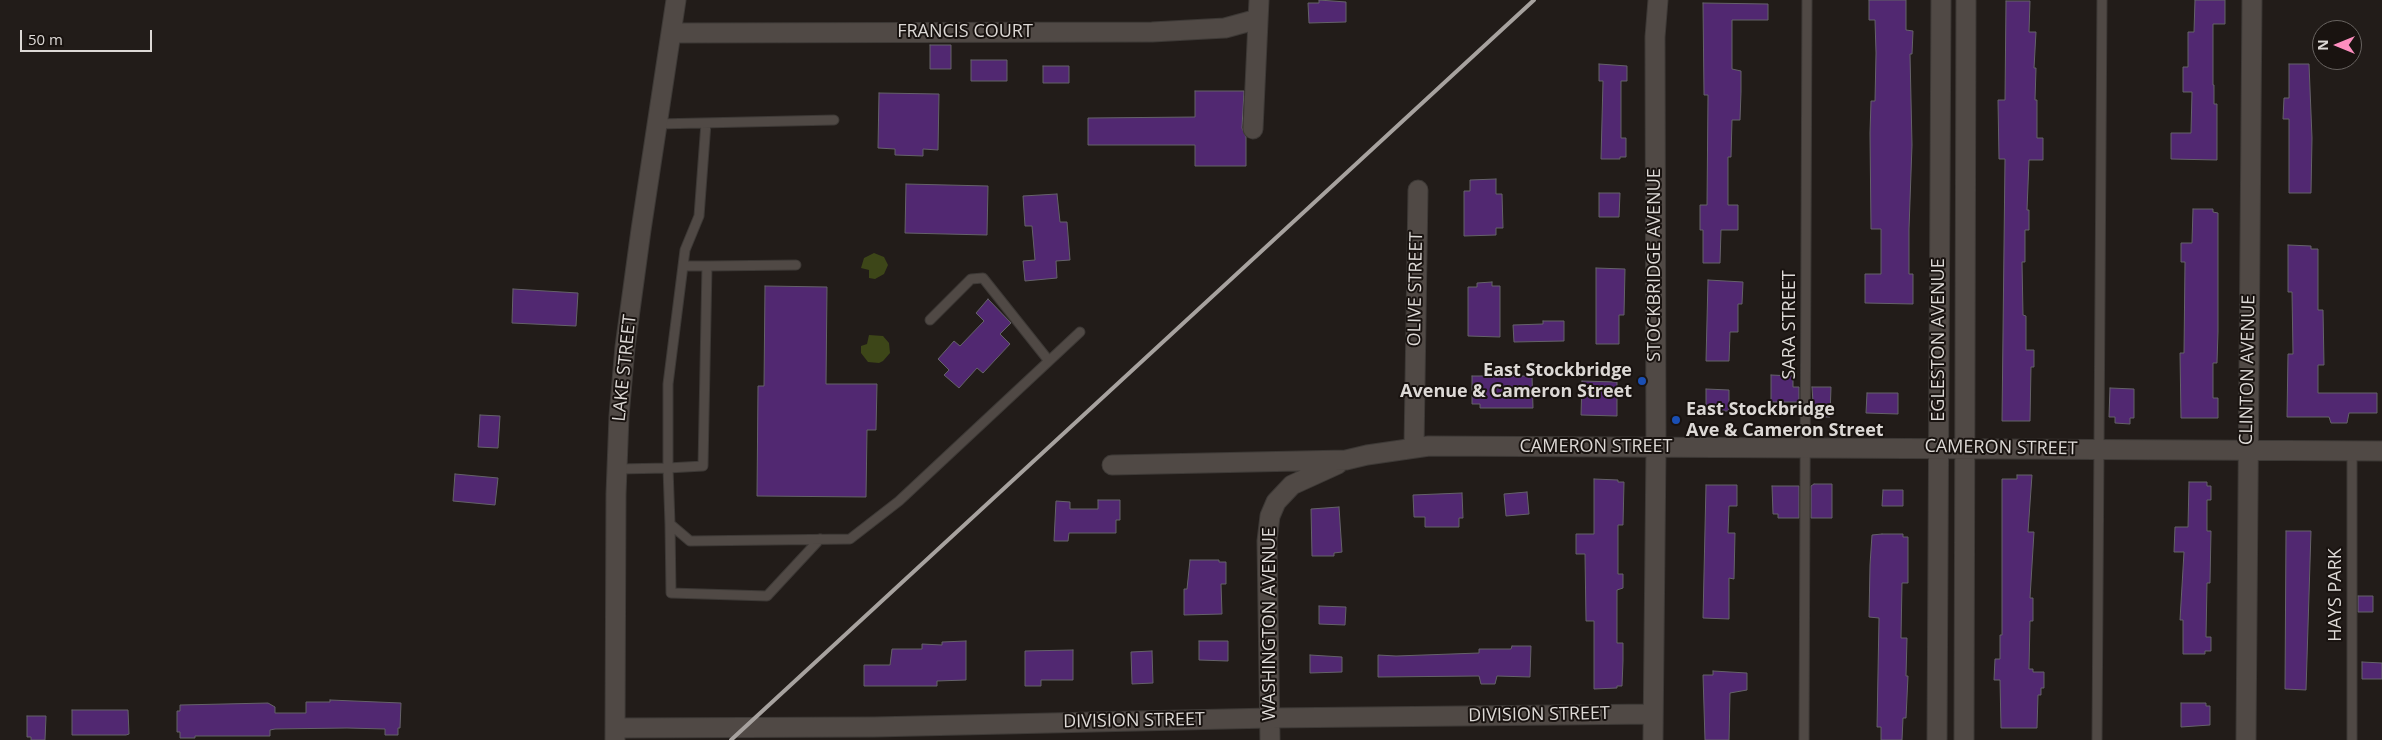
<!DOCTYPE html>
<style>
body{margin:0}
#map{position:relative;width:2382px;height:740px;overflow:hidden;background:#221c19;font-family:"Open Sans",sans-serif}
canvas{display:block}
.north{position:absolute;left:2312px;top:20px;width:50px;height:50px;box-sizing:border-box;background:#191310;border:1px solid #67625f;border-radius:50%;rotate:270deg;font-size:14px;font-weight:700;line-height:20px;text-align:center;color:#ddd9d6}
.north::after{content:'';display:block;margin:auto;width:18px;height:22px;background:#fd8ebf;clip-path:polygon(50% 0,100% 100%,50% 72%,0 100%)}
.scale{position:absolute;left:20px;top:30px;width:132px;height:22px;box-sizing:border-box;border:2px solid #ddd9d6;border-top:0;padding-left:6px;font-size:15px;line-height:18px;white-space:nowrap;color:#ddd9d6;-webkit-text-stroke:4px #191310;paint-order:stroke}
</style>
<div id="map">
<canvas width="2382" height="740"></canvas>
<div class="north">N</div>
<div class="scale">50 m</div>
</div>
<script>
const context = document.querySelector('canvas').getContext('2d');
context.lineJoin = 'round';
function fillPath(path, color) { context.fillStyle = color; context.fill(path, 'evenodd'); }
const shape = rows => new Path2D(rows.map(r => 'M' + r).join(''));
function strokePath(path, color, width, dash) { context.strokeStyle = color; context.lineWidth = width; context.lineCap = dash ? 'butt' : 'round'; context.setLineDash(dash || []); context.stroke(path); }
function label(font, color, halo, rows, align = 'center') {
  context.font = font + ' "Open Sans",sans-serif'; context.lineWidth = 4; context.setLineDash([]); context.textBaseline = 'middle'; context.strokeStyle = halo; context.fillStyle = color; for (const [text, x, y, turn = 0] of rows) {
    context.save(); context.translate(x, y); context.rotate((+turn || 0) * Math.PI / 180); context.textAlign = isNaN(turn) ? turn : align; if (halo) context.strokeText(text, 0, 0); context.fillText(text, 0, 0); context.restore();
  }
}
fillPath(shape([
 [874,253,884,257,888,265,884,274,875,279,869,278,869,270,861,268,864,258],
 [869,335,883,336,889,343,890,353,883,361,879,363,868,362,861,353,861,346,867,344]
]), '#3d4618');
const building = shape([
 [1319,0,1346,2,1346,22,1309,23,1308,3,1319,3,1319,0],
 [1869,0,1906,0,1906,30,1913,31,1912,54,1910,54,1912,145,1909,229,1909,274,1913,274,1913,304,1865,303,1865,274,1881,274,1881,229,1871,229,1870,133,1871,101,1875,101,1876,53,1875,20,1869,20,1869,0],
 [2195,0,2225,0,2225,24,2213,24,2213,85,2214,85,2214,104,2217,104,2217,160,2171,159,2171,133,2191,133,2192,92,2183,92,2183,67,2188,67,2188,32,2194,32,2195,0],
 [2006,1,2030,1,2029,32,2036,32,2034,68,2036,68,2035,100,2037,100,2037,138,2043,138,2043,160,2029,160,2027,210,2029,210,2029,230,2025,230,2025,262,2022,262,2023,315,2026,316,2026,350,2034,350,2034,367,2031,367,2030,421,2002,421,2005,159,1999,159,1998,100,2005,100,2006,1],
 [1703,3,1768,4,1768,20,1732,20,1732,69,1741,71,1741,92,1740,120,1732,120,1731,157,1728,157,1728,205,1738,205,1738,230,1721,230,1720,263,1703,263,1703,230,1700,230,1700,205,1707,205,1708,95,1704,95,1703,3],
 [930,45,951,45,951,69,930,69,930,45],
 [971,60,1007,60,1007,81,971,81,971,60],
 [1599,64,1627,66,1627,81,1621,81,1621,138,1626,138,1626,157,1620,157,1620,159,1601,159,1603,81,1599,81,1599,64],
 [2289,64,2309,64,2312,138,2311,193,2289,193,2289,119,2283,119,2284,98,2289,98,2289,64],
 [1043,66,1069,66,1069,83,1043,83,1043,66],
 [1195,91,1244,91,1242,128,1246,137,1246,166,1195,166,1195,145,1088,145,1088,118,1195,117,1195,91],
 [879,93,939,94,938,150,923,149,923,156,895,155,895,149,878,148,879,93],
 [1496,179,1496,194,1502,194,1503,228,1496,228,1496,235,1464,236,1464,191,1470,191,1470,180,1496,179],
 [906,184,988,186,987,235,905,233,906,184],
 [1599,193,1620,193,1619,217,1599,217,1599,193],
 [1057,194,1060,222,1067,222,1070,260,1056,261,1057,278,1025,281,1023,261,1035,260,1032,226,1025,226,1023,196,1057,194],
 [2193,209,2213,209,2213,212,2218,213,2218,332,2217,363,2213,363,2213,398,2218,398,2218,418,2181,418,2180,353,2184,353,2185,262,2181,262,2181,243,2192,243,2193,209],
 [2288,245,2311,246,2311,249,2318,249,2318,310,2323,310,2324,365,2318,365,2318,393,2377,393,2377,413,2349,413,2347,423,2331,423,2329,417,2287,417,2288,354,2293,354,2292,292,2288,292,2288,245],
 [1596,268,1625,269,1624,315,1619,315,1619,344,1596,344,1596,268],
 [1708,280,1743,282,1742,304,1738,304,1738,332,1730,332,1729,361,1706,361,1708,280],
 [1492,282,1492,286,1500,286,1500,337,1468,336,1468,287,1477,287,1477,283,1492,282],
 [765,286,827,287,826,384,877,384,876,430,867,430,866,497,757,496,758,386,764,386,765,286],
 [513,289,578,293,576,326,512,323,513,289],
 [988,299,1011,323,1000,334,1010,344,983,373,977,368,959,388,944,375,949,370,938,359,954,341,960,346,984,321,976,313,988,299],
 [1543,321,1564,321,1564,341,1514,342,1513,325,1543,324,1543,321],
 [1771,375,1793,376,1793,387,1799,387,1799,402,1771,402,1771,375],
 [1472,376,1532,376,1533,408,1480,408,1480,404,1472,404,1472,376],
 [1582,381,1617,382,1617,416,1581,415,1582,381],
 [1812,387,1831,387,1830,417,1814,417,1812,387],
 [2110,388,2134,389,2134,418,2130,418,2130,424,2115,423,2115,417,2109,417,2110,388],
 [1706,389,1729,390,1729,411,1706,411,1706,389],
 [1867,393,1898,393,1898,414,1866,413,1867,393],
 [480,415,500,416,498,448,478,447,480,415],
 [455,474,498,478,495,505,453,501,455,474],
 [2017,475,2032,475,2028,532,2034,532,2030,598,2033,598,2033,621,2030,621,2029,669,2033,669,2033,672,2044,672,2044,688,2041,688,2041,695,2038,695,2037,728,2001,728,2000,680,1994,680,1995,659,2000,659,2000,635,2002,635,2002,479,2017,479,2017,475],
 [1594,479,1618,480,1618,482,1624,482,1623,525,1618,525,1618,574,1623,574,1623,588,1617,590,1617,643,1623,643,1623,661,1622,686,1617,686,1617,688,1594,689,1594,621,1586,621,1585,554,1576,554,1576,534,1594,534,1594,479],
 [2189,482,2207,482,2207,486,2211,486,2211,500,2207,500,2207,531,2211,531,2210,583,2207,583,2206,637,2211,637,2211,651,2205,651,2205,654,2183,654,2183,620,2180,620,2184,552,2174,552,2175,527,2188,527,2189,482],
 [1814,484,1832,484,1832,518,1811,518,1811,486,1814,484],
 [1706,485,1737,485,1737,506,1729,506,1728,533,1735,533,1734,579,1729,578,1729,619,1703,618,1706,485],
 [1772,486,1799,486,1799,518,1778,518,1778,514,1773,514,1772,486],
 [1883,490,1903,490,1903,506,1882,506,1883,490],
 [1527,492,1529,514,1506,516,1504,494,1527,492],
 [1462,493,1463,518,1459,518,1459,527,1425,527,1425,517,1414,517,1413,495,1462,493],
 [1098,500,1120,500,1120,520,1116,520,1116,533,1069,533,1068,541,1054,541,1056,501,1070,502,1070,509,1098,509,1098,500],
 [1339,507,1342,552,1334,553,1334,556,1312,556,1311,509,1339,507],
 [2286,531,2311,531,2306,690,2285,689,2286,531],
 [1882,534,1903,534,1903,537,1908,537,1908,583,1902,583,1901,638,1907,638,1906,676,1908,676,1906,718,1903,718,1902,740,1881,740,1881,727,1877,727,1879,618,1869,617,1870,565,1872,535,1882,534],
 [1190,560,1219,560,1219,562,1226,562,1226,584,1221,584,1222,614,1184,615,1184,589,1187,589,1190,560],
 [2358,596,2373,596,2373,612,2358,612,2358,596],
 [1319,606,1346,607,1345,625,1319,624,1319,606],
 [966,641,966,680,937,681,937,686,864,686,864,665,890,665,892,649,922,649,922,644,942,645,942,642,966,641],
 [1199,641,1228,641,1228,661,1199,660,1199,641],
 [1512,646,1531,646,1530,677,1497,676,1495,684,1481,684,1479,676,1378,677,1378,655,1396,656,1479,653,1479,649,1511,649,1512,646],
 [1073,650,1073,680,1041,680,1041,686,1025,686,1025,651,1073,650],
 [1152,651,1153,683,1132,684,1131,652,1152,651],
 [1310,655,1342,657,1342,672,1310,673,1310,655],
 [2362,662,2382,663,2382,679,2362,679,2362,662],
 [1713,671,1747,673,1747,690,1730,693,1729,740,1705,740,1703,675,1713,675,1713,671],
 [330,700,401,703,400,728,398,728,398,735,385,735,385,729,347,728,275,729,270,730,270,736,195,736,195,738,180,738,180,732,177,732,177,711,180,711,180,705,268,703,275,707,275,713,306,713,306,702,330,702,330,700],
 [2181,703,2206,703,2206,706,2210,706,2210,725,2181,727,2181,703],
 [72,710,128,710,129,734,126,735,72,735,72,710],
 [27,716,46,716,45,740,31,740,31,737,27,737,27,716]
]);
fillPath(building, '#512871');
strokePath(building, '#656269', 1);
const lane = shape([
 [706,123,699,216,685,250,668,384,668,468,703,466,707,266,796,265],
 [657,124,834,120],
 [683,266,707,266],
 [930,320,971,279,983,278,1049,361],
 [2352,451,2352,740],
 [618,469,668,468,670,524,690,541,850,539,899,501,1080,332],
 [670,524,671,593,767,596,820,539],
 [1804,740,1807,0],
 [2097,740,2102,0]
]);
const street = shape([
 [671,33,1152,32,1225,28,1258,19],
 [1253,129,1259,0],
 [1414,448,1418,190],
 [1112,465,1346,460,1367,455,1429,446,2382,451],
 [615,728,874,727,1270,718,1653,714],
 [615,739,616,494,619,416,625,347,641,230,676,0],
 [1270,740,1267,541,1270,516,1276,502,1292,485,1338,464],
 [1653,740,1656,448,1655,37,1658,0],
 [1937,740,1941,0],
 [1964,740,1966,0],
 [2246,740,2252,0]
]);
strokePath(lane, '#3d3936', 11);
strokePath(street, '#3d3936', 21);
strokePath(lane, '#504945', 9);
strokePath(street, '#504945', 19);
strokePath(shape([
 [731,740,1534,0]
]), '#a7a29f', 4);
for (const [x, y, r, color] of [
 [1642,381,5,"#1a4fb4"],
 [1676,420,5,"#1a4fb4"]
]) { const dot = new Path2D(); dot.arc(x, y, r, 0, 2 * Math.PI); context.fillStyle = color; context.fill(dot); strokePath(dot, '#191310', 2); }
label('18px', '#ddd9d6', '#191310', [
 ["FRANCIS COURT",965,32],
 ["STOCKBRIDGE AVENUE",1655,265,-90],
 ["OLIVE STREET",1416,289,-89],
 ["SARA STREET",1790,325,-90],
 ["EGLESTON AVENUE",1939,340,-90],
 ["LAKE STREET",625,368,-84],
 ["CLINTON AVENUE",2248,370,-89],
 ["CAMERON STREET",1596,447],
 ["CAMERON STREET",2001,448,1],
 ["HAYS PARK",2336,595,-90],
 ["WASHINGTON AVENUE",1270,624,-90],
 ["DIVISION STREET",1539,715,-1],
 ["DIVISION STREET",1134,721,-1]
]);
label('bold 18px', '#ddd9d6', '#191310', [
 ["East Stockbridge",1632,371],
 ["Avenue & Cameron Street",1632,392],
 ["East Stockbridge",1686,410,"left"],
 ["Ave & Cameron Street",1686,431,"left"]
], 'right');
</script>
